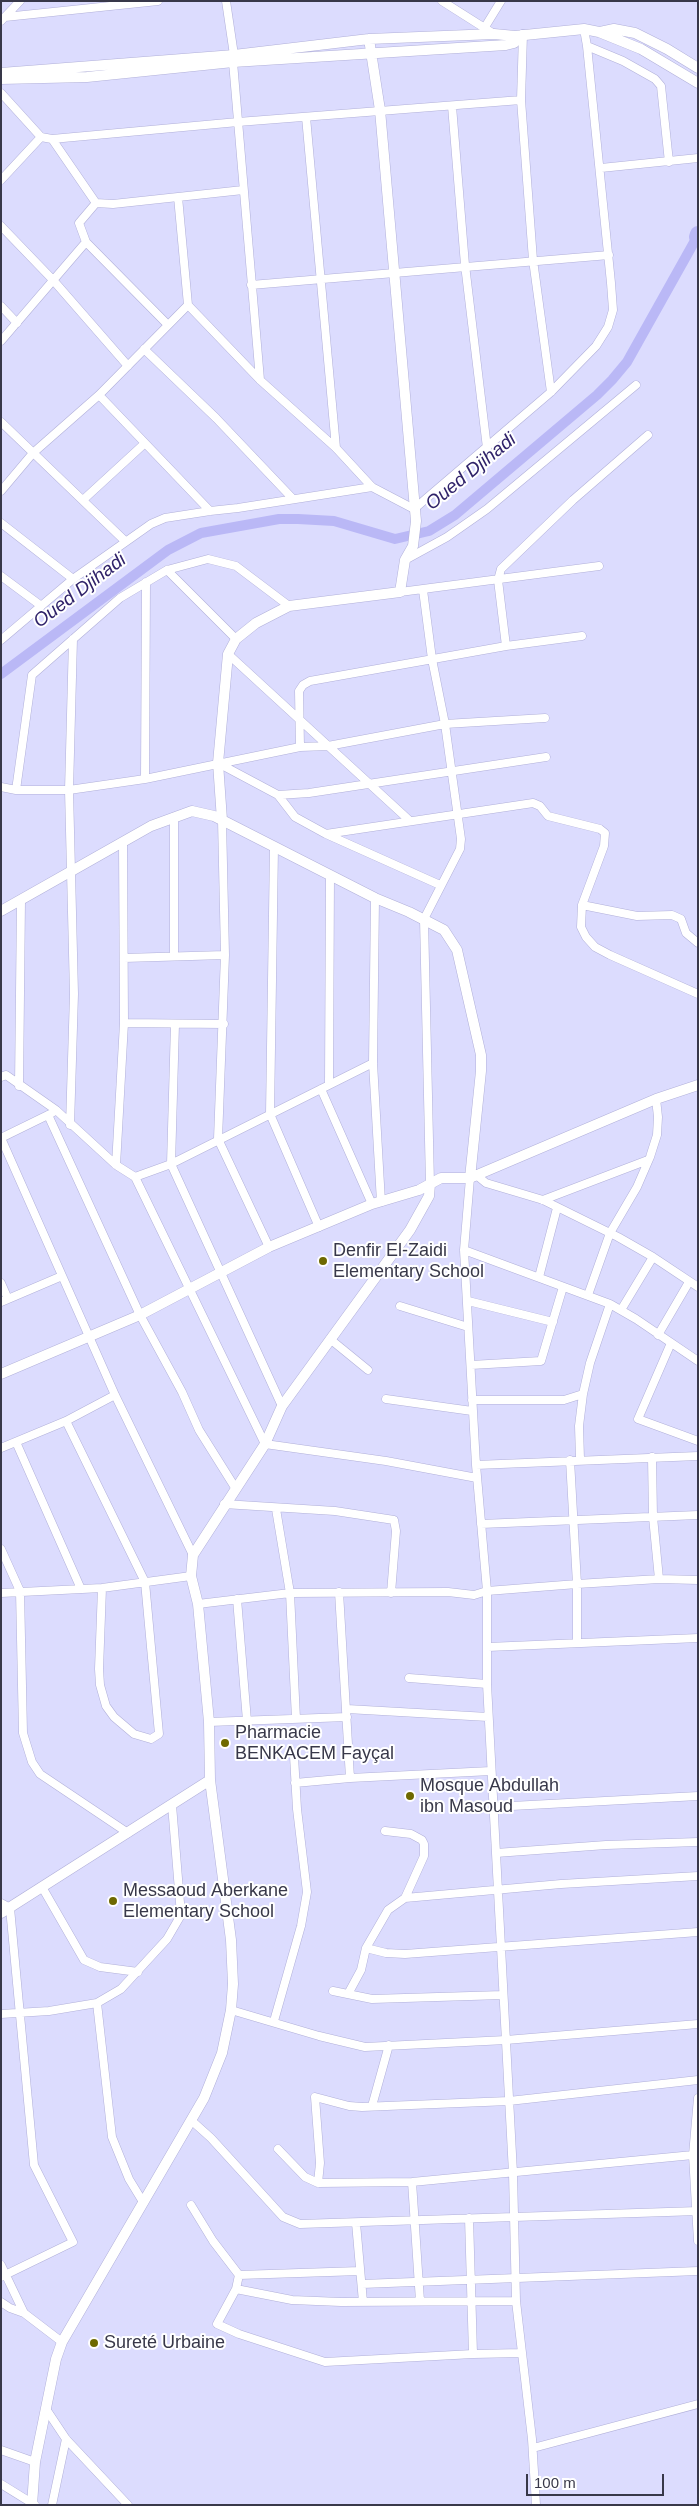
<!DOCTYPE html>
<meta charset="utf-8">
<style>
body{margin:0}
#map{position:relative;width:699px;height:2506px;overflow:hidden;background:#dcdcfe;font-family:Arial,sans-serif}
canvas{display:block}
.frame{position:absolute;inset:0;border:2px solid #383849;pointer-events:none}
.scale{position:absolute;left:526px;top:2474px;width:138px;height:22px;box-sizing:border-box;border:2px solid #383849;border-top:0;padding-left:6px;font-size:15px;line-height:18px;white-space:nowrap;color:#383849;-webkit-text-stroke:4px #fff;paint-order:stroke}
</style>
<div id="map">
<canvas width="699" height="2506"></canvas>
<div class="frame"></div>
<div class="scale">100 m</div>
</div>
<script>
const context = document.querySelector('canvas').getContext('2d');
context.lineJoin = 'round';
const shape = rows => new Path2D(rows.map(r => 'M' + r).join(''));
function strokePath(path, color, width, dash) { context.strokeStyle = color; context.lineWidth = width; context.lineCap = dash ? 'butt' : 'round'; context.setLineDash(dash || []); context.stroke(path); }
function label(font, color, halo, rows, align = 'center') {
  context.font = font + ' Arial,sans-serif'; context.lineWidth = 4; context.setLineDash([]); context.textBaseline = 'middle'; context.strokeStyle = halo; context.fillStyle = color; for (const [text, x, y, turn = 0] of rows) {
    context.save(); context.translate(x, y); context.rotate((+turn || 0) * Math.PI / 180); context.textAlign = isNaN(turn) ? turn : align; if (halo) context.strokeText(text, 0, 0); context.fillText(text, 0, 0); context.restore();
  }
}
strokePath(shape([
 [1,674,168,550,201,533,279,519,298,519,334,521,395,539,429,531,455,515,597,395,612,380,627,362,697,237]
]), '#bab8f6', 10);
strokePath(shape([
 [697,237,698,234]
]), '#bab8f6', 16);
const minor = shape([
 [226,1,234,55],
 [442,1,494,34],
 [5,17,158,1],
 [1,21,20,1],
 [485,27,501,1],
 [584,29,587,46,623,61,655,79,661,86,669,162],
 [523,34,521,100,533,260,551,392],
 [233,62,260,380],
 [1,93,41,137,52,139,96,203,113,204,243,190],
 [452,106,465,265,487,448],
 [306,117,336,448],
 [52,139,238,122,521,100],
 [601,168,698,158],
 [1,180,41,137],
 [178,197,188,305,260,380,336,448,372,487,414,509,551,392,596,346,608,327,613,310,611,283,587,46],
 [96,203,79,223,86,242,168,325],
 [1,226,53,280,128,366],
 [251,285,609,255],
 [1,306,17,323],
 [1,341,86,242],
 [144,349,216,418,293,499],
 [99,395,210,511],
 [1,422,125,541],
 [1,491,33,453,99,395,188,305],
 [83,500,144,444],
 [1,523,73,579],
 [405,560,447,537,487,509,636,385],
 [167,570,236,639],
 [1,576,40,605],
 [423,590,432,659,445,724,545,718],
 [400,592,599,566],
 [289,606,236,566,208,559,167,570,120,598,32,675,16,790,69,790,145,779,300,747,328,746,445,724,461,839,460,849,424,919,430,1184],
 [1,640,73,579,151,524,165,518,210,511,238,508,372,487],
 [506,646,498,580,501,569,573,500,648,435],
 [228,654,410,821],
 [300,747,299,691,303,685,310,681,506,646,582,636],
 [218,763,278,795,295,817,326,834,440,885],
 [145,779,146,582],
 [1,787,16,790],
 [278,795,309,793,546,757],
 [222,820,225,955,218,1139,269,1247],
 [326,834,533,803,540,806,548,816,600,829,605,833,604,846,582,905,581,927,586,937,595,947,610,955,698,994],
 [274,847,270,1114,319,1227],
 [375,898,373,1063,381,1202],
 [582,905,637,916,672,915,681,919,686,933,698,943],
 [174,956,174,817],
 [124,958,225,955],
 [124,1023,224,1024],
 [175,1024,171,1164,282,1406],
 [1,1077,6,1075,56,1110,116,1165,135,1177,171,1164,373,1063],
 [329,1084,330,875],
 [19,1086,21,900],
 [321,1089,372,1204],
 [48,1115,140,1315,182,1392,199,1430,236,1489],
 [70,1125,74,994,69,790,73,639],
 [1,1138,115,1395,193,1555],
 [1,1138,52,1113],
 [116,1165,124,1023,123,843],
 [475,1174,486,1183,543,1200,618,1237,653,1257,698,1287],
 [135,1177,265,1444,386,1461,477,1478],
 [470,1178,464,1250,476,1465,487,1591,487,1684,513,2173,516,2301,532,2439,536,2505],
 [543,1200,648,1160],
 [464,1250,610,1304,636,1319,698,1361],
 [539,1277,557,1208],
 [1,1283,8,1299],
 [588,1295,610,1233,637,1187,650,1157,657,1135,658,1117,656,1099],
 [468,1301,553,1322],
 [1,1302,62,1276],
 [400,1306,468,1327],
 [621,1310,653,1257],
 [658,1335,689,1282],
 [330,1339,368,1370],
 [671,1343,638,1419,698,1441],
 [471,1365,541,1361,563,1287],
 [386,1399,472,1411],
 [472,1400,564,1400,583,1394],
 [66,1421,145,1582,159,1734,151,1739,134,1734,114,1717,106,1706,100,1685,99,1669,102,1588],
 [16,1442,81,1589],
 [1,1448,66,1421,115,1395],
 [652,1457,653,1517,659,1579],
 [580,1459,579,1426,583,1394,590,1363,610,1304],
 [570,1460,577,1584,577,1643],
 [476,1465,698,1456],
 [224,1504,335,1511,394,1520,396,1531,391,1593],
 [276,1509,290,1593,296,1719],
 [481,1524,698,1515],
 [1,1549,20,1591,23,1733,32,1762,40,1774,128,1833],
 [1,1593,102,1588,191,1576],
 [237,1599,247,1721],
 [198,1604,290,1593,448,1592,474,1595,487,1591,577,1584,659,1579,698,1580],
 [488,1647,698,1638],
 [409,1678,487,1684],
 [347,1709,488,1717],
 [209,1722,347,1717],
 [350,1778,491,1771],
 [295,1783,350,1778,339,1592],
 [493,1807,698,1796],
 [385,1831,411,1834,422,1840,424,1844,424,1856,405,1898],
 [496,1853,606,1845,698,1842],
 [42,1887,84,1960,100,1967,138,1972],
 [1,1903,10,1908,34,2165,73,2242,1,2277],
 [366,1948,386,1953,405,1954,698,1932],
 [333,1991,372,1999,503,1995],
 [348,1994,361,1970,366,1948,388,1910,405,1898,561,1884,698,1876],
 [97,2003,112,2137,129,2179,143,2202],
 [231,2010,319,2036,365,2047,506,2040,698,2024],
 [1,2014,49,2011,97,2003,121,1989,167,1939,181,1915,172,1805],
 [274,2021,301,1926,307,1892,297,1809,294,1756],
 [698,2098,693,2155,698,2241],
 [372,2106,389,2045],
 [192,2121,211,2138,283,2217,300,2224,698,2211],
 [278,2149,305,2177,318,2183],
 [693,2155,412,2182,318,2183,320,2163,315,2097,349,2106,362,2107,509,2101,698,2080],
 [412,2182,420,2301],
 [191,2205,213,2241,239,2275,236,2289,217,2324,239,2334,325,2362,473,2354,469,2218],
 [356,2223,363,2302],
 [1,2265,24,2313],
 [239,2275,360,2271],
 [362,2284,698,2271],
 [236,2289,292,2300,341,2302,516,2301],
 [1,2302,10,2308,24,2313,62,2342],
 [473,2354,522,2353],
 [46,2409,66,2439,128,2505],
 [533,2448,698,2404],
 [1,2450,35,2462],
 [1,2484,35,2505],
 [52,2505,66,2439]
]);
const tertiary = shape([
 [600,32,614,29,635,33,667,49,698,68],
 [1,73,234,55,369,39,494,34,515,36,584,29,599,32,641,49,698,83],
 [1,79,87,77,233,62,506,45,514,43,522,35],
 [222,820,218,763,228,654,236,639,256,623,289,606,400,592,405,560,413,546,416,521,380,110,369,39],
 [1,911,151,826,192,811,214,816,375,898,409,912,444,930,457,950,481,1055,481,1071,470,1178],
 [1,1374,140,1315,269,1247,372,1204,419,1190,441,1178,470,1178,656,1099,698,1085],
 [1,1913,210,1780],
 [32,2505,35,2462,56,2359,62,2342,204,2098,222,2053,231,2010,233,1984,231,1940,210,1780,209,1722,198,1604,191,1576,193,1555,265,1444,282,1406,410,1230,429,1196,430,1184]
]);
strokePath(minor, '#b1b0d9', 9);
strokePath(tertiary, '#b1b0d9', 11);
strokePath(minor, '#fff', 8);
strokePath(tertiary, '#fff', 10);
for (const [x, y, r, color] of [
 [323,1261,5,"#6e6901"],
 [225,1743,5,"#6e6901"],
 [410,1796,5,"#6e6901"],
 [113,1901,5,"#6e6901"],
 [94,2343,5,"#6e6901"]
]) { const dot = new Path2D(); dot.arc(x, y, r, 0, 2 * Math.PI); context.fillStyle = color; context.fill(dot); strokePath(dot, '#fff', 2); }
label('18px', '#383849', '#fff', [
 ["Denfir El-Zaidi",333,1251],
 ["Elementary School",333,1272],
 ["Pharmacie",235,1733],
 ["BENKACEM Fayçal",235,1754],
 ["Mosque Abdullah",420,1786],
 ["ibn Masoud",420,1807],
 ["Messaoud Aberkane",123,1891],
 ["Elementary School",123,1912],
 ["Sureté Urbaine",104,2343]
], 'left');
label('italic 19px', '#30236a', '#fff', [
 ["Oued Djihadi",471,472,-39],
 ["Oued Djihadi",80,591,-37]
]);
</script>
